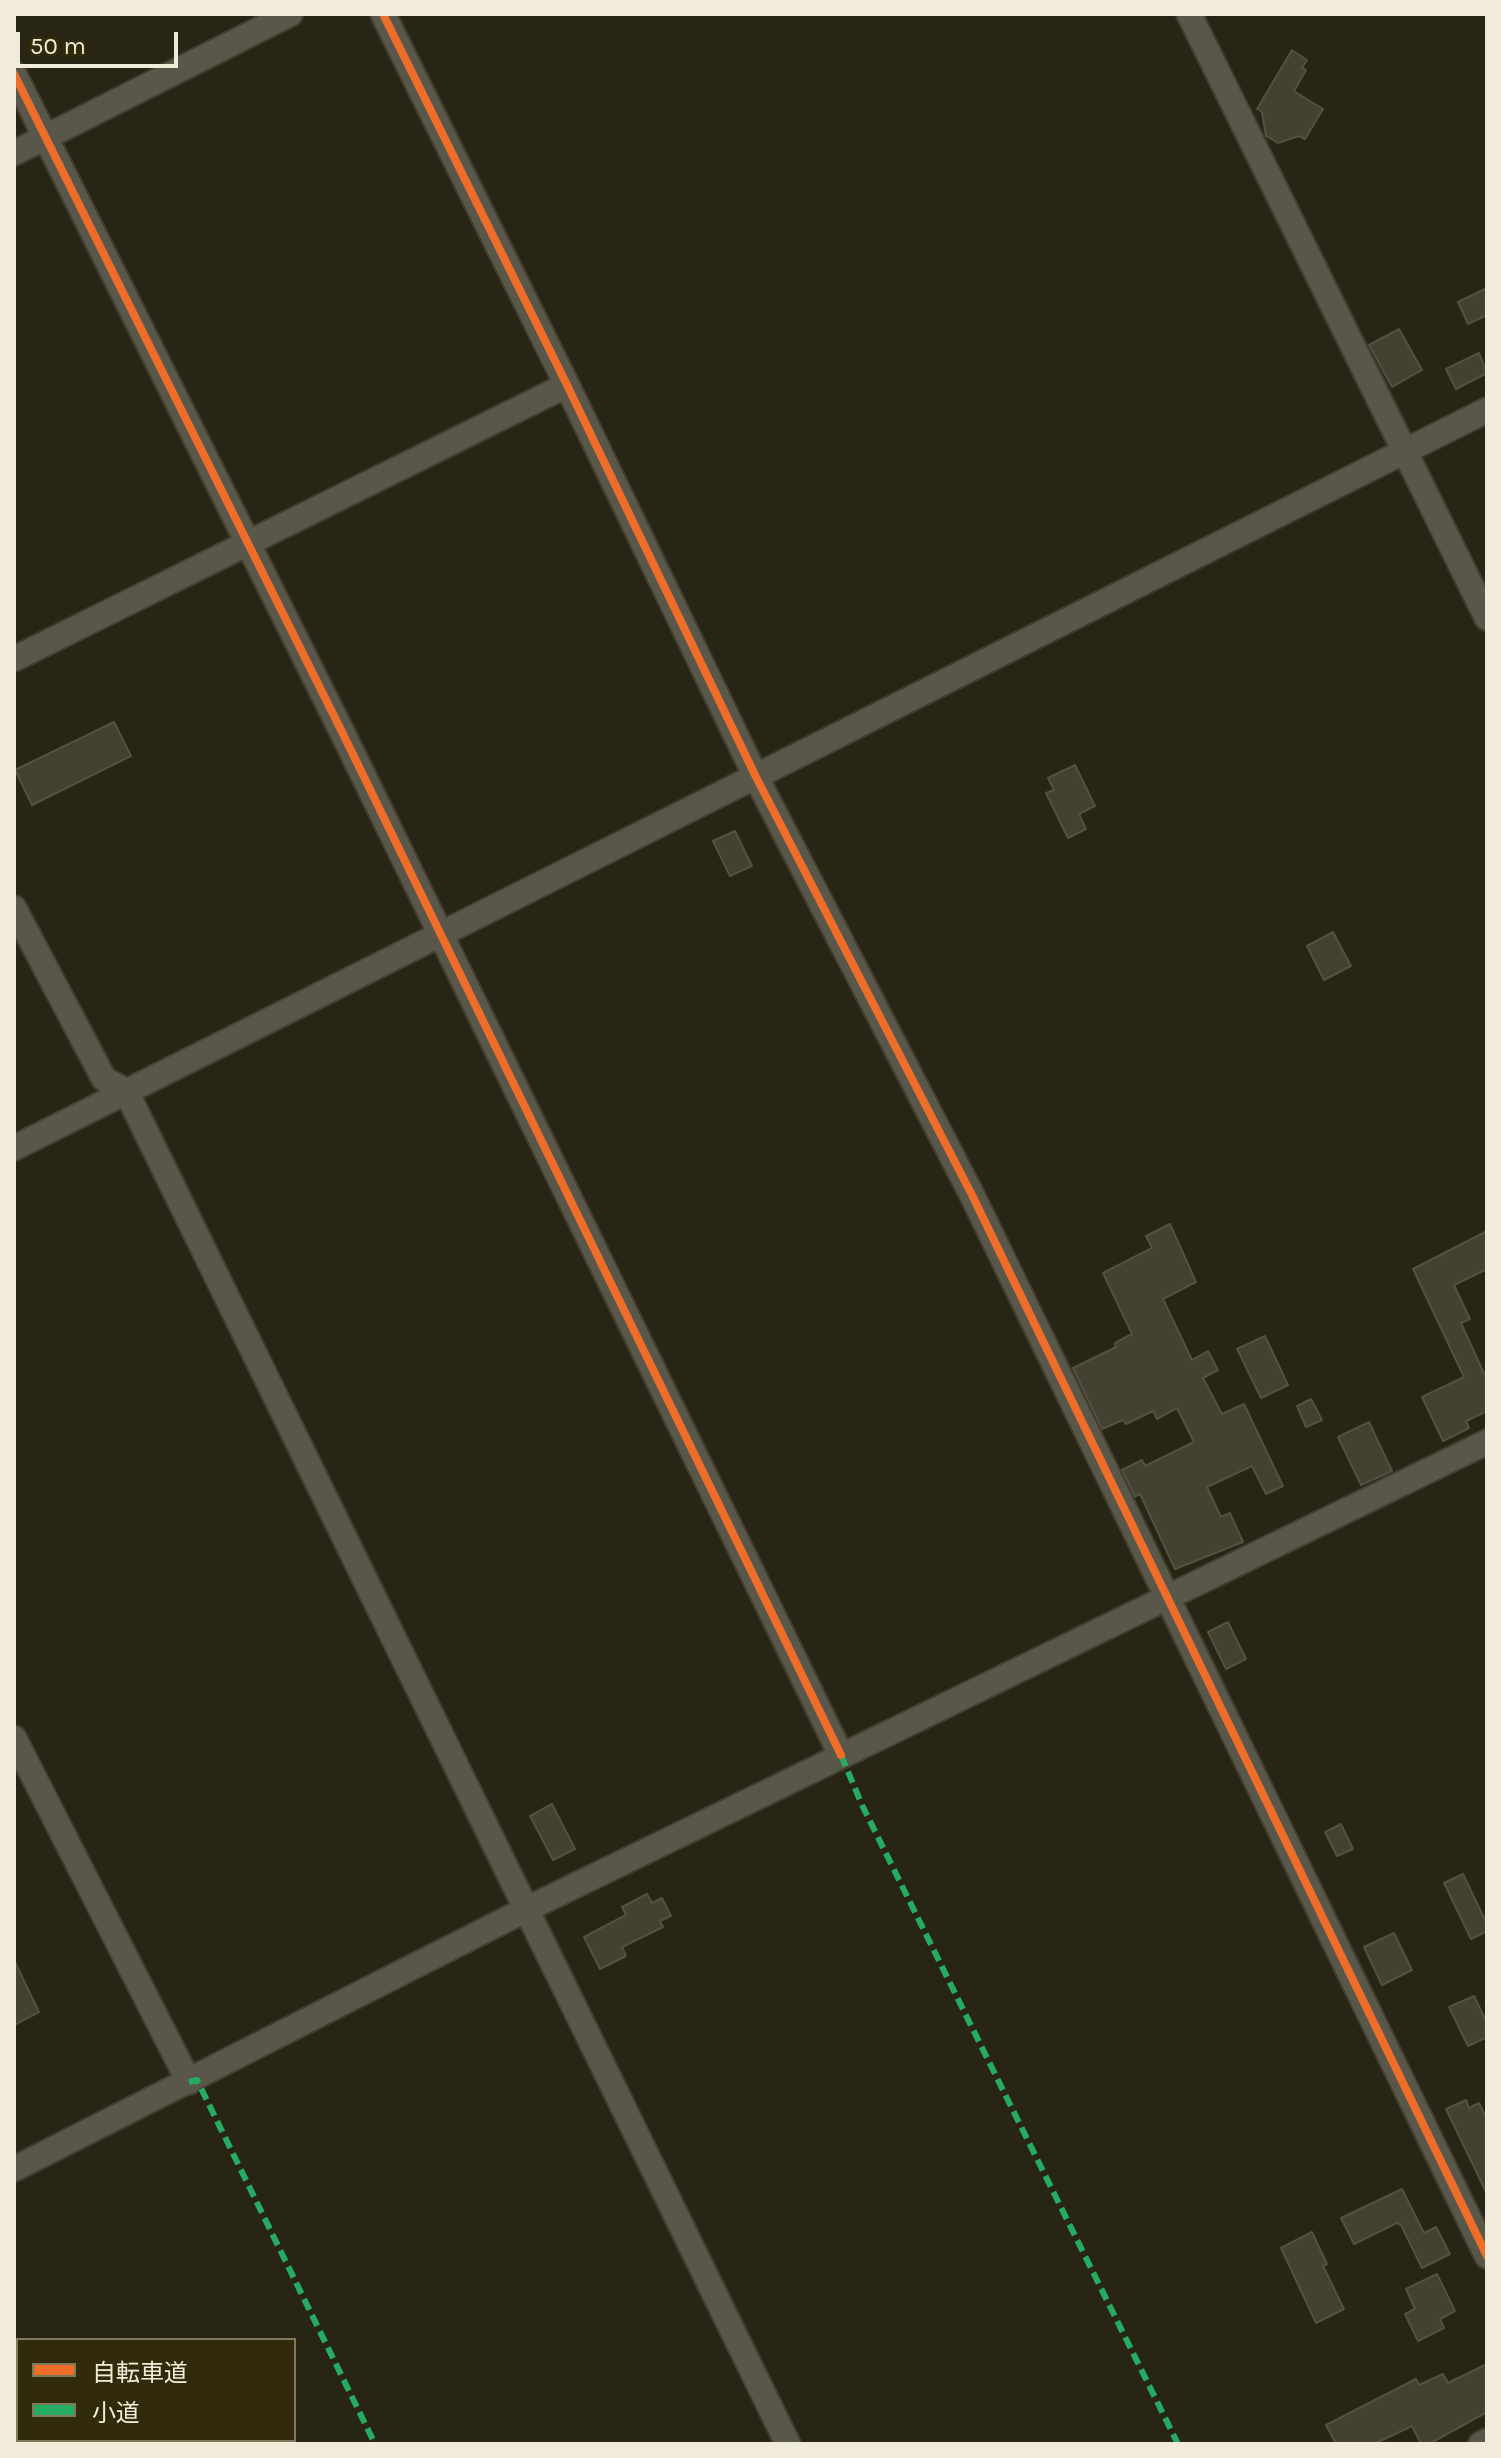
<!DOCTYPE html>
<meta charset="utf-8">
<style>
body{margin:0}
#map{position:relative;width:1501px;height:2458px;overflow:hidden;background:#292514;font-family:Karla,"Noto Sans JP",sans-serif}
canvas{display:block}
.frame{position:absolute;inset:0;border:16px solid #f0ecd9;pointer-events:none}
.legend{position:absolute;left:16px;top:2338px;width:280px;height:104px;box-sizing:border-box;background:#322b0b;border:2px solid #7e785d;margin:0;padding:10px 14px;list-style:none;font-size:24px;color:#f0ecd9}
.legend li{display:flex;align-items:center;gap:16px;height:40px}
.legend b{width:40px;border:2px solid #7e785d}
.scale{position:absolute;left:16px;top:32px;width:162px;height:36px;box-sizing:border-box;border:4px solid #f0ecd9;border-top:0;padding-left:10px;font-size:24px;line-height:28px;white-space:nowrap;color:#f0ecd9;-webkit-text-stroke:6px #322b0b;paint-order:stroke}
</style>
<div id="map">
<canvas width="1501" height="2458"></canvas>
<div class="frame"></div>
<ul class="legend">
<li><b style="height:10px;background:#ee6e29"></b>自転車道</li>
<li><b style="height:10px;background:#26ab63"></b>小道</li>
</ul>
<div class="scale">50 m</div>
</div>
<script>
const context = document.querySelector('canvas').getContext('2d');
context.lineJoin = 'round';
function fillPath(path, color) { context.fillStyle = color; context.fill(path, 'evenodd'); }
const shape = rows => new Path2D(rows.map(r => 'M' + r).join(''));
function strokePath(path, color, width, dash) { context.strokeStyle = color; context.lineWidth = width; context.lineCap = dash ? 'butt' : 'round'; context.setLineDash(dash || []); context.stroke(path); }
const building = shape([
 [1292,50,1307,60,1302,68,1306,70,1294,91,1323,109,1305,139,1299,136,1278,143,1266,136,1262,112,1257,109,1292,50],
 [1487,288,1487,315,1468,324,1458,302,1487,288],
 [1399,329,1422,370,1392,387,1369,345,1399,329],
 [1479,353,1487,373,1456,389,1446,369,1479,353],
 [114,722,131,756,32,805,15,770,114,722],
 [1075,765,1095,806,1079,814,1086,829,1068,838,1046,793,1054,790,1048,778,1075,765],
 [735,831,752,866,730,876,713,841,735,831],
 [1333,932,1351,966,1324,980,1307,946,1333,932],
 [1170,1224,1196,1282,1163,1299,1192,1360,1208,1351,1218,1370,1203,1378,1222,1414,1244,1404,1283,1486,1266,1494,1252,1466,1207,1487,1221,1517,1230,1513,1243,1542,1175,1569,1140,1494,1135,1497,1122,1470,1142,1460,1145,1466,1194,1442,1177,1408,1157,1419,1153,1411,1126,1424,1123,1420,1102,1429,1073,1368,1116,1347,1115,1343,1132,1334,1103,1273,1152,1248,1146,1236,1170,1224],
 [1487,1231,1487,1269,1454,1285,1470,1319,1461,1323,1487,1380,1487,1411,1466,1421,1469,1428,1443,1441,1422,1397,1464,1377,1413,1269,1487,1231],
 [1265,1336,1288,1385,1261,1398,1237,1349,1265,1336],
 [1311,1399,1322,1420,1306,1427,1297,1406,1311,1399],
 [1369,1422,1392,1471,1361,1485,1338,1437,1369,1422],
 [1228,1622,1246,1659,1226,1669,1208,1632,1228,1622],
 [552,1804,575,1849,553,1860,530,1816,552,1804],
 [1341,1824,1353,1849,1337,1856,1325,1832,1341,1824],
 [1463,1874,1487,1924,1487,1931,1471,1939,1444,1883,1463,1874],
 [647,1894,652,1903,662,1898,671,1916,660,1921,663,1927,622,1947,626,1956,600,1969,584,1937,626,1915,622,1907,647,1894],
 [1394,1933,1412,1970,1382,1985,1364,1947,1394,1933],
 [14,1960,39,2012,14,2025,14,1960],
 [1474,1996,1487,2023,1487,2037,1468,2046,1449,2007,1474,1996],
 [1466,2100,1469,2108,1479,2103,1487,2119,1487,2194,1446,2109,1466,2100],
 [1402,2189,1424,2233,1436,2227,1450,2254,1422,2268,1401,2225,1397,2223,1354,2244,1341,2218,1402,2189],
 [1312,2232,1327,2264,1323,2266,1344,2309,1316,2323,1281,2248,1312,2232],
 [1437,2274,1455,2311,1440,2319,1444,2328,1418,2341,1405,2314,1415,2309,1406,2289,1437,2274],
 [1487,2364,1487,2412,1429,2444,1421,2444,1412,2426,1374,2444,1336,2444,1326,2425,1416,2379,1419,2385,1443,2374,1448,2383,1487,2364]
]);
fillPath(building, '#454130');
strokePath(building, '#545042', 2);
const minor = shape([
 [383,14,567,385,756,777,972,1195,1487,2256],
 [1189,14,1487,618],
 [14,74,345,738,841,1755],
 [14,153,290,14],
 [14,659,567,385],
 [14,908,104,1079,126,1091,788,2444],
 [14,1148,1487,410],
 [14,1738,189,2082],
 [14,2169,527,1909,1487,1442],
 [1481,2444,1487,2441]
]);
strokePath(minor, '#423f32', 28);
strokePath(minor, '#59574a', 24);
strokePath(shape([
 [841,1755,862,1805,1178,2444],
 [189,2082,197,2080,375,2444]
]), '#26ab63', 6, [12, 6]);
strokePath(shape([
 [383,14,567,385,756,777,972,1195,1487,2256],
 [14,74,345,738,841,1755]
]), '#ee6e29', 8);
</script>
